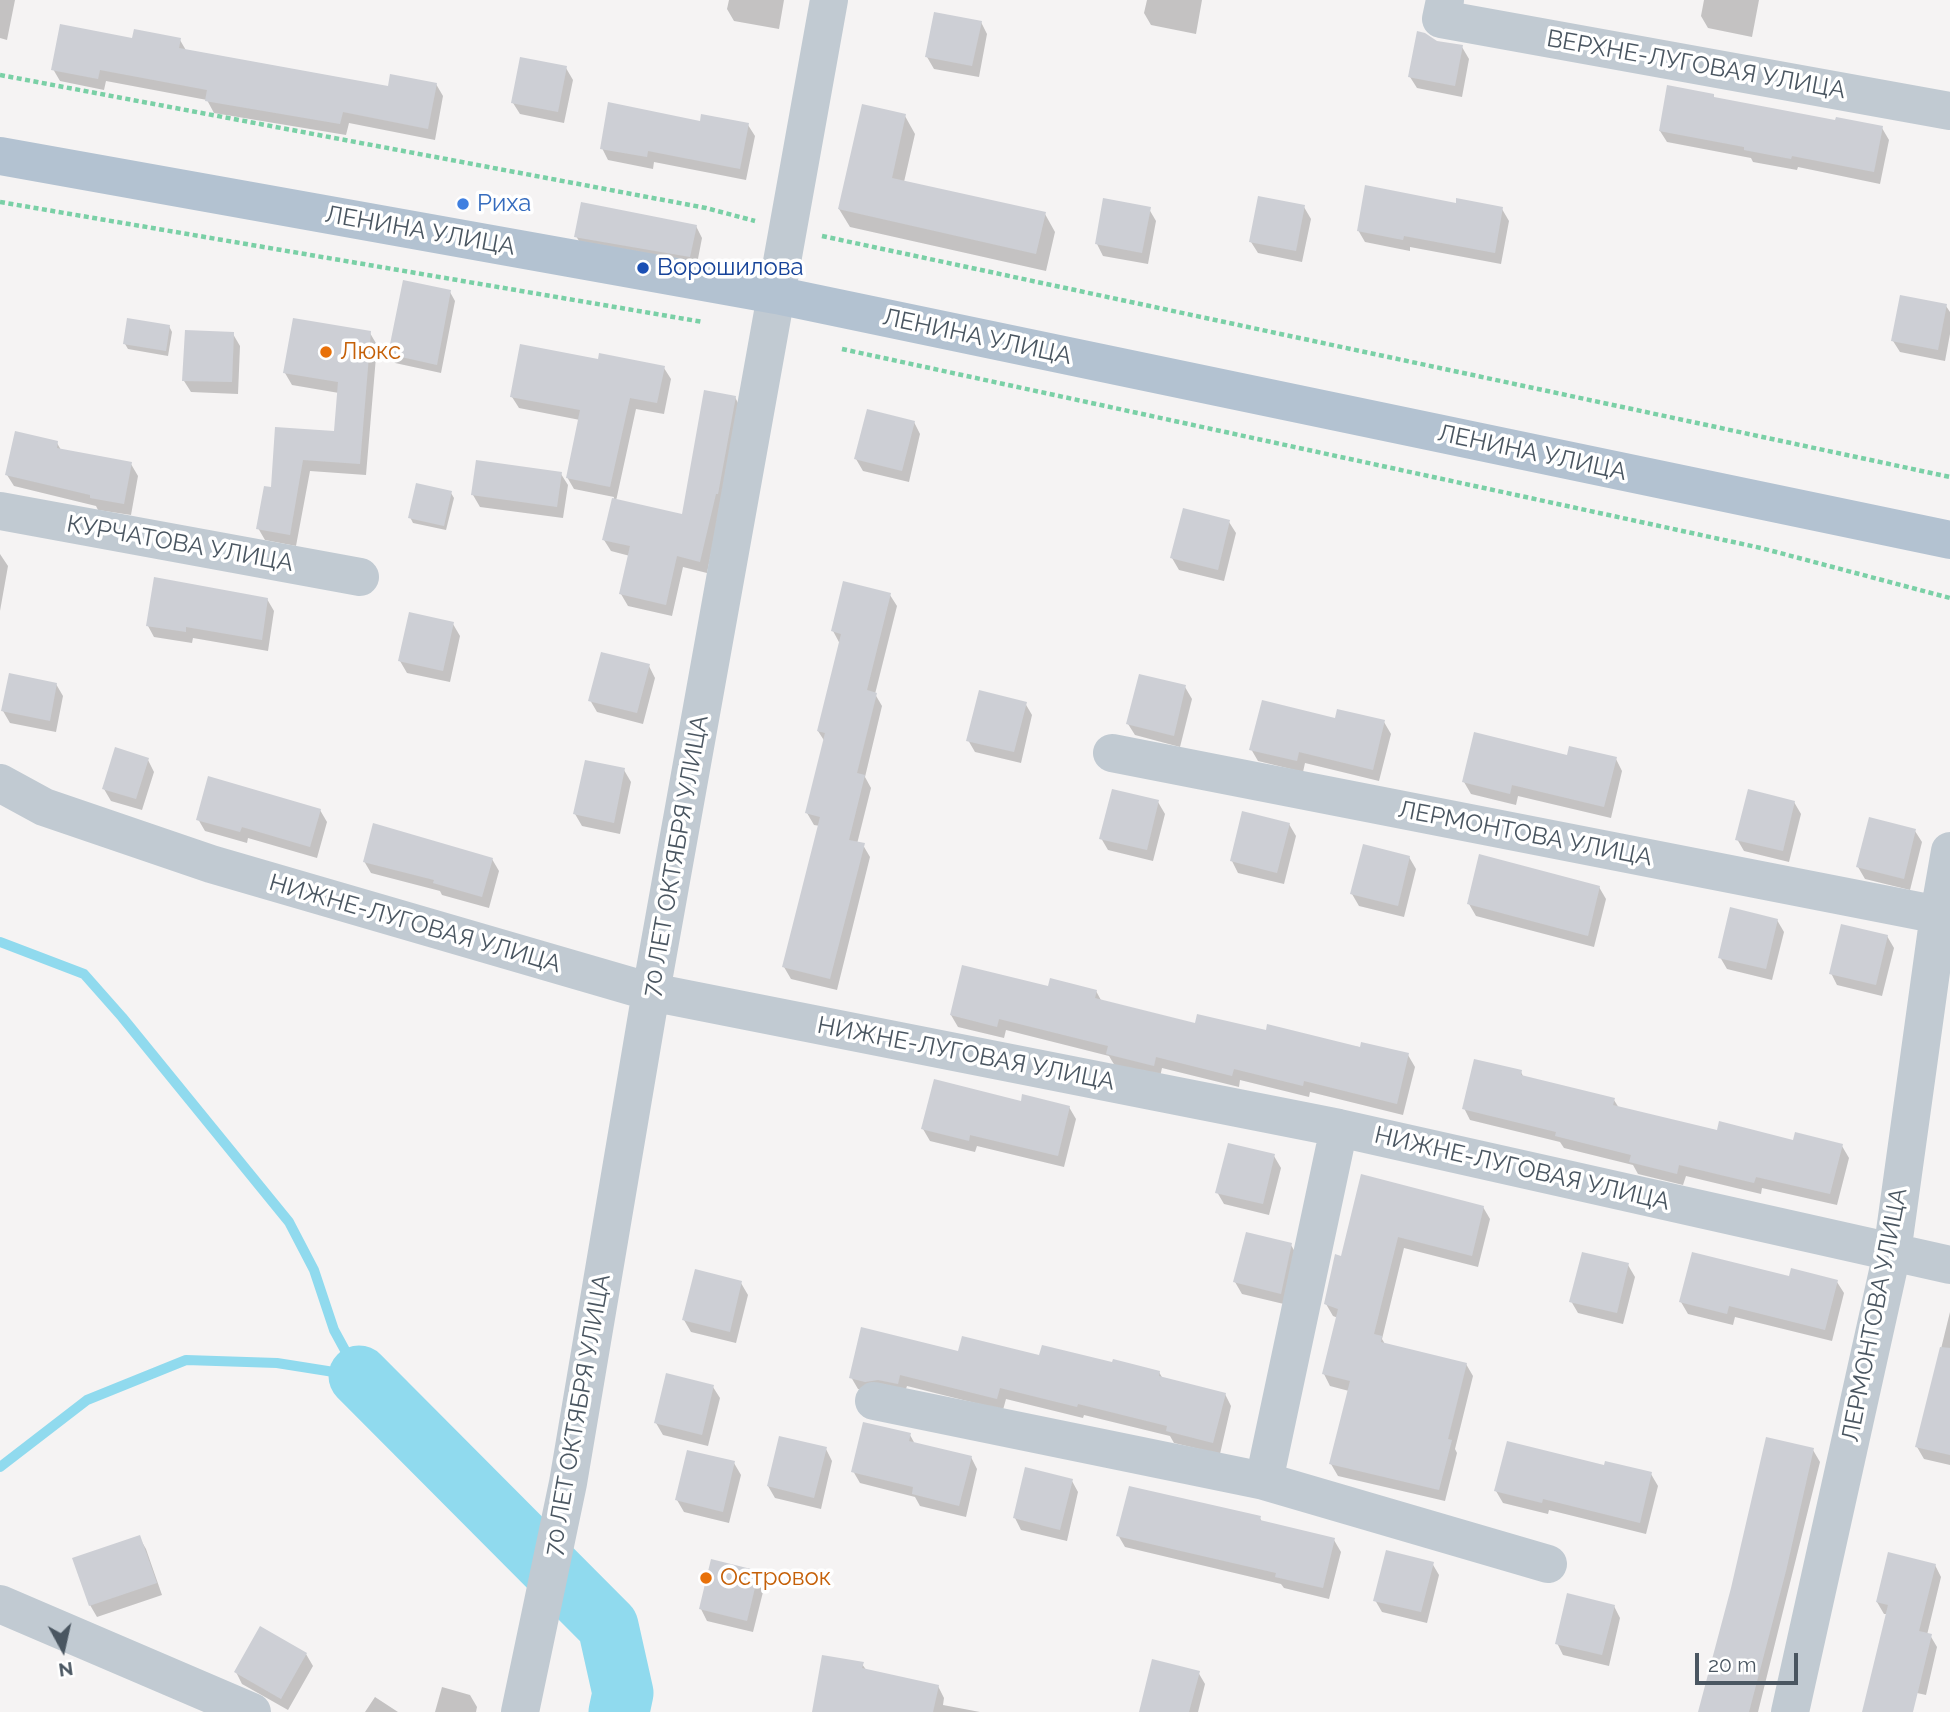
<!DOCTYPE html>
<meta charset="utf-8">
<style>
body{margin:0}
#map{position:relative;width:1950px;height:1712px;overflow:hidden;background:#f5f3f3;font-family:Raleway,sans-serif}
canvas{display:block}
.north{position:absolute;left:28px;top:1614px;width:70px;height:70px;-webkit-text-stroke:5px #fff;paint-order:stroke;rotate:172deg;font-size:19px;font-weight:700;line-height:28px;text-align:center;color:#4a5661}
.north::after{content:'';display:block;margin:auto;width:24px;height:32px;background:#4a5661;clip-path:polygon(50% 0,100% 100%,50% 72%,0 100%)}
.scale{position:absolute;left:1695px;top:1653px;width:103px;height:32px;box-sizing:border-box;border:4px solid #4a5661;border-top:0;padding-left:9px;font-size:21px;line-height:24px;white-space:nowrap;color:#4a5661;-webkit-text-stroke:5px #fff;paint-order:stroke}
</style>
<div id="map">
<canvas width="1950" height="1712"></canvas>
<div class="north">N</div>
<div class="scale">20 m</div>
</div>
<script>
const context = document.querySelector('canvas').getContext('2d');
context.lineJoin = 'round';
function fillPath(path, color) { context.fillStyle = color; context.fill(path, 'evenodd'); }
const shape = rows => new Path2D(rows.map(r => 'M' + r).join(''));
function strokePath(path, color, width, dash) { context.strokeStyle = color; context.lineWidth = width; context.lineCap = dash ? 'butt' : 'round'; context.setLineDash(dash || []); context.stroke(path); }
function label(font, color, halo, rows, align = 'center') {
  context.font = font + ' Raleway,sans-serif'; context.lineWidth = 7; context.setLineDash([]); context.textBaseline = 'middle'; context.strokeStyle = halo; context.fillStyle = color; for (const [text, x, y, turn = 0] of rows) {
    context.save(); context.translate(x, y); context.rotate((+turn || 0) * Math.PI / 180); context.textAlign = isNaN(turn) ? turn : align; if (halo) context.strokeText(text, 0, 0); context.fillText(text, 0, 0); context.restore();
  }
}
fillPath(shape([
 [0,0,15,0,7,40,0,38],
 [729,0,784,0,779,29,734,21,727,9],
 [1147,0,1202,0,1196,34,1151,25,1144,13],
 [1704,0,1759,0,1752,37,1708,28,1701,16],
 [981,22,987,34,979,77,934,69,927,57],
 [134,40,180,40,187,52,389,88,436,84,443,96,435,140,349,123,346,135,214,113,207,100,106,81,104,90,60,81,53,69],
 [1436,42,1462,47,1469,59,1462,97,1417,88,1410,77],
 [566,68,573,80,564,123,520,114,513,103],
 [1715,99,1837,122,1882,128,1889,140,1880,184,1798,167,1797,170,1753,162,1751,158,1667,142,1660,131],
 [905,116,915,134,904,182,1045,214,1055,232,1046,271,850,227,839,209],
 [702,123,748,125,755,136,746,180,654,162,653,169,608,160,602,148],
 [1457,205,1502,209,1509,221,1501,264,1410,247,1410,251,1365,242,1358,230],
 [1304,207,1311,219,1302,262,1258,253,1251,242],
 [1149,209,1156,221,1148,264,1103,256,1097,244],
 [696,226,702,238,696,269,583,248,576,236],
 [450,292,455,301,441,373,395,363,390,354],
 [1946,306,1950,312,1950,334,1945,361,1900,352,1893,341],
 [169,326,172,332,168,356,128,349,125,344],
 [370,333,377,345,366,475,310,471,296,546,265,540,258,528,272,489,276,429,335,433,339,393,292,385,285,373],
 [233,334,240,346,238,394,191,392,184,381],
 [599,361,664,368,671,379,664,414,636,409,616,501,684,516,735,397,741,409,707,573,683,567,672,616,628,606,621,594,630,556,611,551,604,540,614,497,574,489,567,477,580,420,519,408,512,397],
 [914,422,920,434,909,482,863,471,856,459],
 [57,443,61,450,131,464,138,476,131,515,98,510,96,506,14,486,7,475],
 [561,474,568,485,563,518,480,507,473,495],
 [451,493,454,498,446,530,413,523,410,517],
 [1229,522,1236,533,1224,581,1179,570,1172,558],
 [0,554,8,566,0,611],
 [890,595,897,606,875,694,882,706,865,777,871,788,857,844,863,845,870,857,837,990,791,979,784,967,820,826,814,825,807,813,825,742,818,731,840,644,833,631],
 [267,599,274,611,268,651,193,638,192,643,154,637,148,626],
 [453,624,460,636,450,682,407,673,400,661],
 [649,666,655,678,643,724,597,712,590,700],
 [56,684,63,696,56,732,10,723,3,711],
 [1185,687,1192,699,1180,747,1135,735,1128,724],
 [1025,703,1032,715,1021,763,975,752,968,740],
 [1336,720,1384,722,1391,734,1379,781,1305,763,1303,772,1258,761,1251,749],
 [1568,757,1616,759,1622,771,1611,818,1518,796,1516,805,1471,794,1464,782],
 [148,760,154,772,142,810,111,801,104,789],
 [624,770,631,782,620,834,582,826,575,814],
 [1158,802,1165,814,1153,861,1108,850,1101,838],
 [1794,802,1801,814,1789,862,1744,851,1737,839],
 [320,810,327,822,317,858,248,838,247,843,205,831,198,819],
 [1289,824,1296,836,1284,884,1238,873,1232,861],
 [1915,831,1922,842,1910,890,1865,879,1858,867],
 [1409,857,1416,869,1404,917,1359,906,1352,894],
 [492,859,499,871,489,908,442,895,440,891,371,873,364,861],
 [1599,887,1606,899,1594,947,1476,916,1469,904],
 [1777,920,1784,932,1772,980,1727,969,1720,957],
 [1887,936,1894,948,1882,996,1837,985,1831,973],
 [1049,988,1096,991,1102,1002,1196,1025,1267,1032,1408,1055,1415,1067,1403,1115,1310,1092,1309,1097,1240,1080,1239,1087,1162,1068,1160,1077,1115,1066,1109,1056,1006,1030,1004,1038,958,1027,951,1015],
 [1521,1072,1524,1078,1614,1100,1619,1108,1718,1133,1842,1146,1849,1158,1837,1205,1762,1188,1761,1194,1686,1176,1683,1185,1638,1174,1633,1165,1564,1148,1560,1142,1470,1120,1464,1108],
 [1022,1103,1069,1107,1076,1119,1064,1167,977,1146,975,1152,930,1141,923,1129],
 [1274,1156,1281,1168,1269,1215,1224,1204,1217,1192],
 [1363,1176,1483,1207,1490,1219,1478,1267,1404,1248,1382,1339,1385,1344,1466,1364,1473,1376,1455,1449,1457,1453,1445,1501,1338,1476,1331,1464,1349,1391,1330,1386,1324,1374,1338,1318,1333,1316,1326,1304,1343,1258],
 [1291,1245,1298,1257,1288,1305,1242,1294,1235,1282],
 [1628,1265,1635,1277,1623,1324,1578,1313,1571,1301],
 [1790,1278,1837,1282,1844,1293,1832,1341,1735,1317,1733,1325,1688,1314,1681,1302],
 [741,1283,748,1295,736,1343,691,1332,684,1320],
 [1950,1312,1950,1465,1924,1459,1917,1447],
 [960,1353,1040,1358,1159,1372,1163,1379,1225,1394,1231,1406,1220,1454,1174,1443,1170,1436,1084,1415,1083,1418,1006,1399,1003,1410,907,1386,904,1395,873,1393,858,1389,851,1377],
 [713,1387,720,1398,708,1446,663,1435,656,1423],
 [910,1435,915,1444,971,1457,977,1469,966,1517,920,1506,915,1497,860,1483,853,1471],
 [826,1449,832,1461,821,1509,775,1498,768,1486],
 [1813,1450,1820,1462,1758,1712,1700,1712],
 [734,1463,741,1475,729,1523,684,1512,677,1500],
 [1605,1467,1651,1474,1658,1486,1646,1534,1549,1510,1548,1514,1503,1503,1496,1491],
 [1072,1481,1078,1492,1067,1541,1021,1530,1015,1518],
 [1260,1518,1262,1522,1334,1540,1341,1552,1329,1599,1284,1588,1281,1584,1125,1547,1118,1535],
 [139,1537,146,1549,162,1595,97,1617,90,1605],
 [1432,1563,1439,1575,1427,1623,1382,1612,1375,1600],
 [1935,1565,1941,1577,1927,1635,1930,1635,1937,1647,1926,1695,1917,1693,1912,1712,1864,1712,1888,1614,1884,1614,1877,1602],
 [758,1572,765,1584,753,1632,707,1621,701,1609],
 [1614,1606,1620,1618,1609,1666,1563,1655,1557,1643],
 [306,1654,313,1666,288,1710,242,1684,236,1672],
 [862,1664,867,1671,938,1686,944,1698,943,1705,980,1712,814,1712],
 [1198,1672,1205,1684,1198,1712,1143,1712],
 [442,1687,470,1695,477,1707,476,1712,435,1712],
 [375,1697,398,1712,365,1712]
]), '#0003');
strokePath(shape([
 [0,942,84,974,122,1017,289,1222,314,1270,334,1330,359,1376],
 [0,1467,87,1400,186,1360,277,1363,359,1376]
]), '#90daee', 10);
strokePath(shape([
 [359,1376,608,1626,623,1693,619,1712]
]), '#90daee', 61);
fillPath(shape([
 [934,12,982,21,972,66,925,57],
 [60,24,132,38,134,29,181,38,179,48,388,86,390,74,437,83,428,129,343,112,340,124,205,101,207,90,100,70,98,79,51,70],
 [1417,31,1425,33,1437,41,1463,45,1455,86,1408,77],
 [520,57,567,66,558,112,511,103],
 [1667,85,1714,94,1714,97,1835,120,1836,117,1883,126,1874,172,1792,156,1791,159,1744,150,1744,147,1659,131],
 [608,102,700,121,701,114,749,123,740,169,648,151,647,157,600,149],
 [862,104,906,114,892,178,1046,212,1036,254,838,209],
 [1365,185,1456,203,1456,198,1503,207,1495,253,1404,236,1403,240,1357,231],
 [1258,196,1305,205,1296,251,1249,242],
 [1103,198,1151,207,1142,253,1095,244],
 [581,202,697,225,690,257,574,237],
 [403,280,451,290,437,365,388,354],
 [1900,295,1947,304,1938,350,1891,341],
 [127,318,170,325,166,351,123,344],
 [293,318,371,331,360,464,303,460,290,535,256,529,264,486,271,487,275,427,334,431,338,382,283,373],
 [185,330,234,332,232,382,182,381],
 [520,344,598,359,599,353,665,366,657,403,630,398,610,487,566,478,580,410,510,397],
 [704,390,736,396,718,494,716,494,700,562,677,556,666,605,619,594,630,546,602,540,612,498,682,514],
 [867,409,915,421,902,471,854,459],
 [15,431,58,441,57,448,132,462,124,504,90,498,90,495,5,475],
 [476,460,562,472,557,507,471,495],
 [416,483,452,491,444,526,408,518],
 [1183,508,1230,520,1218,570,1170,558],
 [154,577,268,598,262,640,186,627,186,632,146,626],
 [843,581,891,593,867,690,877,693,857,773,865,775,849,840,865,843,830,979,782,967,820,817,805,813,825,733,817,731,841,634,831,631],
 [409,612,454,622,443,671,398,661],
 [601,652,650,664,637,713,588,701],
 [9,673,57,683,50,721,1,711],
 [1139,674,1186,685,1174,736,1126,724],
 [979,690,1027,702,1014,752,966,741],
 [1262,700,1335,718,1337,709,1385,720,1373,770,1299,752,1297,761,1249,750],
 [1474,732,1567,755,1569,746,1617,757,1604,807,1512,785,1510,794,1462,782],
 [115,747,149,758,136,799,102,789],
 [585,760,625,768,614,823,573,814],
 [208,776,321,809,310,847,242,827,240,832,196,820],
 [1112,789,1159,800,1147,850,1099,839],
 [1748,789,1795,801,1783,851,1735,840],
 [1242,811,1290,823,1277,873,1230,861],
 [1869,817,1916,829,1904,879,1856,867],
 [373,823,493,858,482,897,433,883,434,880,363,862],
 [1363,844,1410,856,1398,906,1350,894],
 [1479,854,1600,886,1588,936,1467,904],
 [1730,907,1778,919,1766,969,1718,958],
 [1841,924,1888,935,1876,985,1829,974],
 [962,965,1048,986,1050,978,1097,990,1095,998,1195,1023,1197,1014,1266,1030,1267,1024,1360,1047,1361,1042,1409,1053,1397,1104,1304,1081,1303,1086,1234,1069,1232,1076,1156,1057,1154,1066,1106,1054,1108,1046,999,1019,997,1027,950,1015],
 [1474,1059,1522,1070,1521,1075,1615,1098,1613,1105,1717,1130,1719,1121,1793,1140,1795,1132,1843,1144,1830,1194,1756,1177,1754,1183,1679,1165,1677,1174,1629,1162,1631,1155,1555,1136,1556,1132,1462,1109],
 [934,1079,1021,1101,1022,1094,1070,1106,1058,1156,970,1135,969,1141,921,1129],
 [1228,1143,1275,1154,1263,1204,1215,1193],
 [1361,1174,1484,1206,1472,1256,1398,1237,1374,1334,1382,1336,1381,1342,1467,1363,1448,1439,1452,1440,1439,1490,1329,1464,1350,1381,1322,1374,1338,1309,1324,1304,1335,1254,1341,1256],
 [1246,1232,1292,1243,1281,1294,1233,1282],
 [1582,1252,1629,1263,1617,1313,1569,1302],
 [1692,1252,1789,1276,1791,1268,1838,1280,1825,1330,1729,1306,1727,1314,1679,1302],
 [695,1269,742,1281,730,1332,682,1320],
 [861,1327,958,1351,962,1336,1039,1355,1042,1345,1112,1362,1113,1359,1160,1371,1159,1376,1226,1393,1213,1443,1166,1431,1167,1426,1078,1404,1077,1407,1000,1388,997,1399,900,1375,898,1384,878,1380,865,1382,849,1378],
 [1940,1347,1950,1348,1950,1455,1915,1447],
 [666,1373,714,1385,702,1435,654,1423],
 [863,1422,911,1433,909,1441,972,1456,959,1506,912,1494,913,1487,851,1472],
 [779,1436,827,1447,814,1498,767,1486],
 [1766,1437,1814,1448,1786,1571,1749,1712,1698,1712,1731,1588],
 [1507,1441,1604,1465,1605,1461,1652,1472,1640,1523,1543,1499,1542,1503,1494,1491],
 [687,1450,735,1461,723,1512,675,1500],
 [1025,1467,1073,1479,1060,1530,1013,1518],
 [1129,1486,1261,1516,1260,1520,1335,1538,1323,1588,1275,1577,1276,1573,1116,1536],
 [140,1535,157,1583,89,1606,72,1558],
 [1386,1550,1434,1562,1421,1612,1373,1601],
 [1888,1552,1936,1564,1919,1631,1932,1634,1913,1712,1862,1712,1888,1605,1876,1602],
 [711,1559,759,1571,747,1621,699,1609],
 [1567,1593,1615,1605,1602,1655,1555,1644],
 [260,1626,307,1653,281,1699,234,1672],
 [822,1655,864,1662,862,1668,939,1685,933,1712,812,1712],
 [1152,1659,1200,1671,1189,1712,1139,1712]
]), '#cdcfd5');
strokePath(shape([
 [0,75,706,208,755,221],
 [0,202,703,322],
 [822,236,1950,477],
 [842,349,1761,548,1950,598]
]), '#7ad0a6', 4.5, [5, 3.5]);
strokePath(shape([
 [1445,0,1441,19,1950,111],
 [0,511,360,577],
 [1112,753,1950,917],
 [0,783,44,807,211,864,651,992,1339,1128,1950,1265],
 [874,1401,1264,1481,1548,1564],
 [1264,1481,1339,1128],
 [0,1604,252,1712],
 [520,1712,568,1483,651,992,829,0],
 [1790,1712,1892,1253,1939,914,1950,851]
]), '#c1cad2', 38);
strokePath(shape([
 [0,156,776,295,1950,540]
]), '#b3c2d1', 38);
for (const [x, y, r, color] of [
 [463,204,7,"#3f7fe0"],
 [643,268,7,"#1a4fb4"],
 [326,352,7,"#e8710a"],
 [706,1578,7,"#e8710a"]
]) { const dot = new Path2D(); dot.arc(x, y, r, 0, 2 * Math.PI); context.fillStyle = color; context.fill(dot); strokePath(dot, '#fff', 2.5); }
label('24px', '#4a5661', '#fff', [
 ["ВЕРХНЕ-ЛУГОВАЯ УЛИЦА",1696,65,10],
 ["ЛЕНИНА УЛИЦА",420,231,10],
 ["ЛЕНИНА УЛИЦА",977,337,12],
 ["ЛЕНИНА УЛИЦА",1532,453,12],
 ["КУРЧАТОВА УЛИЦА",180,544,10],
 ["ЛЕРМОНТОВА УЛИЦА",1525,834,11],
 ["70 ЛЕТ ОКТЯБРЯ УЛИЦА",676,856,-80],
 ["НИЖНЕ-ЛУГОВАЯ УЛИЦА",415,924,16],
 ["НИЖНЕ-ЛУГОВАЯ УЛИЦА",966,1054,11],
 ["НИЖНЕ-ЛУГОВАЯ УЛИЦА",1522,1169,13],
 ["ЛЕРМОНТОВА УЛИЦА",1875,1315,-79],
 ["70 ЛЕТ ОКТЯБРЯ УЛИЦА",578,1415,-80]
]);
label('24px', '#366cbe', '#fff', [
 ["Риха",477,204]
], 'left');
label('24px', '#164399', '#fff', [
 ["Ворошилова",657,268]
], 'left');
label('24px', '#c56008', '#fff', [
 ["Люкс",340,352],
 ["Островок",720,1578]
], 'left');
</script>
